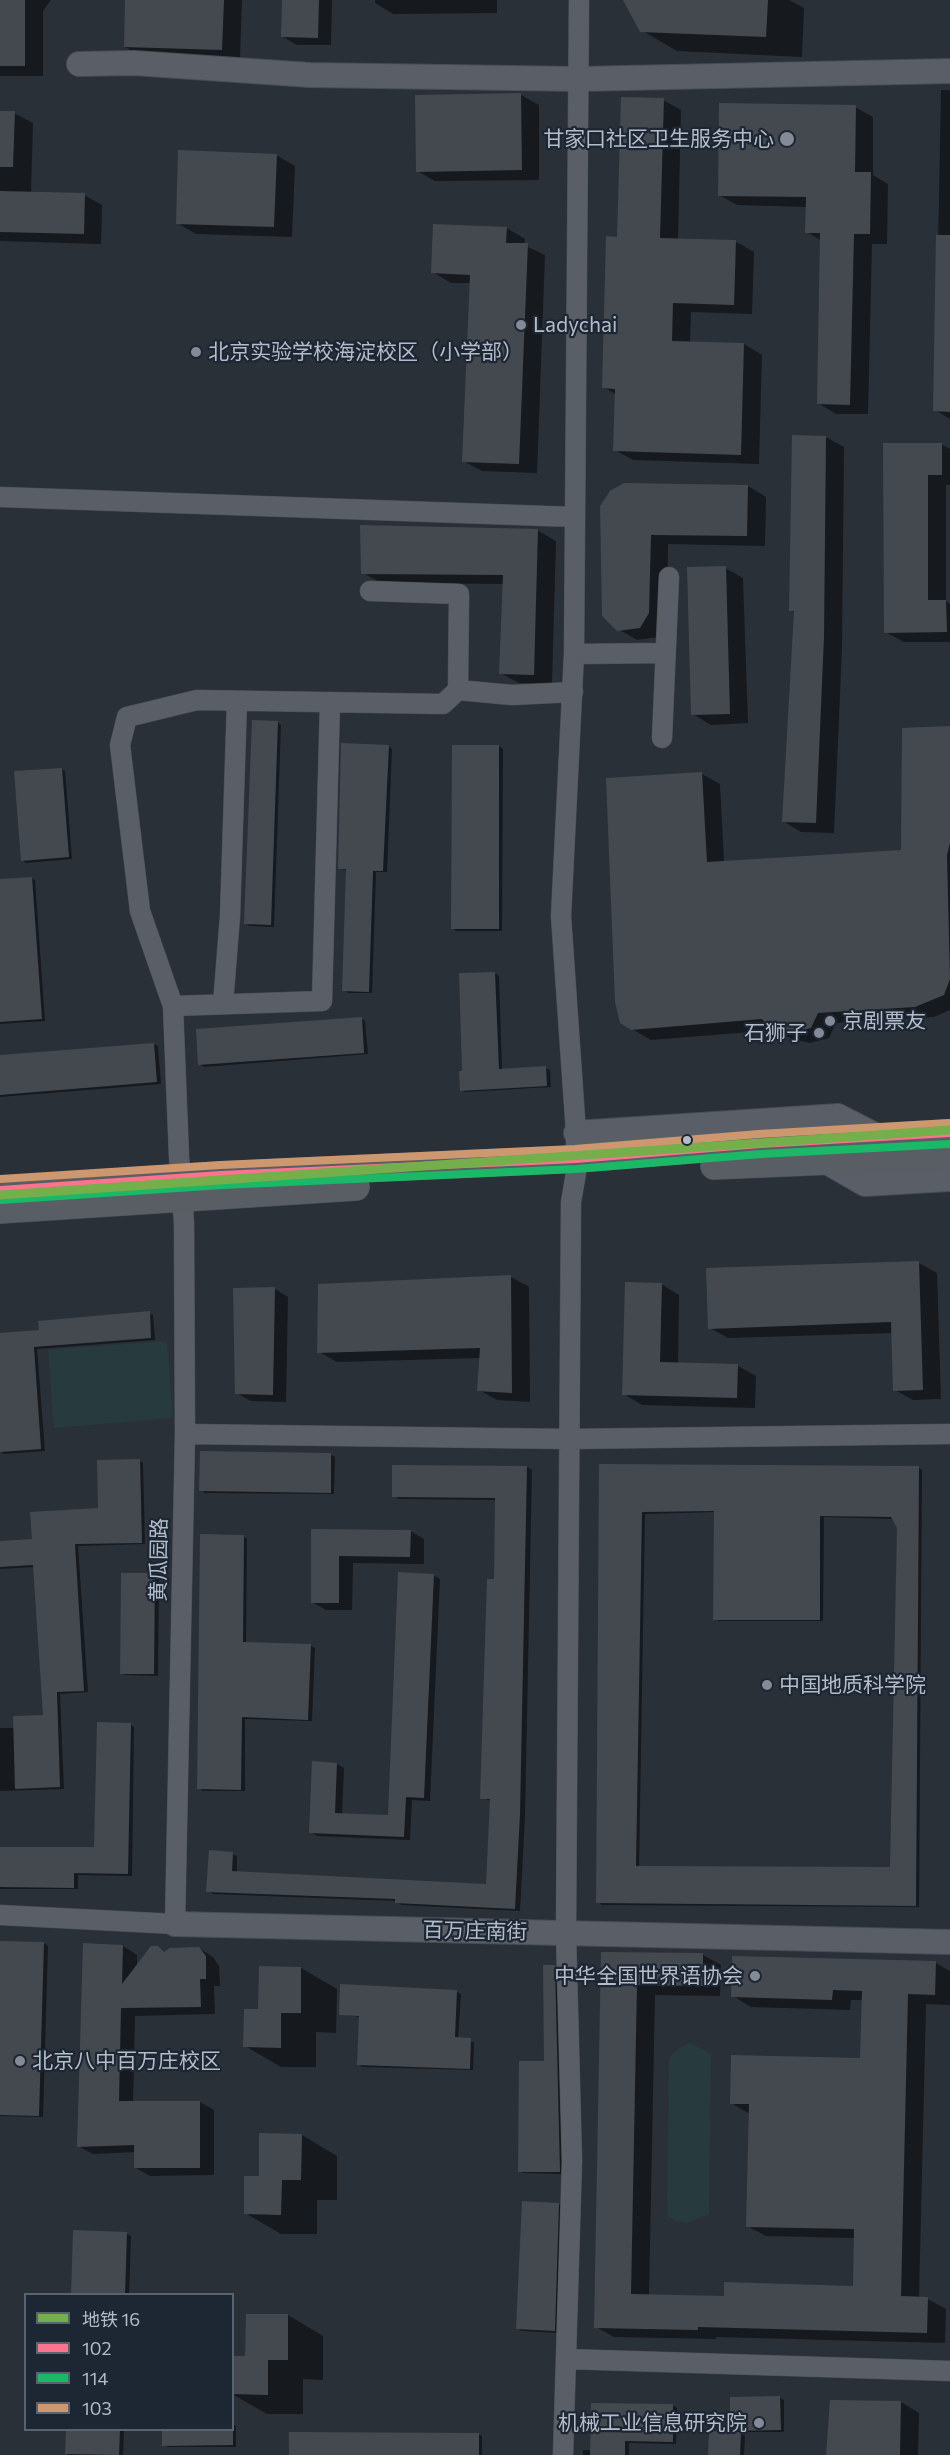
<!DOCTYPE html>
<meta charset="utf-8">
<style>
body{margin:0}
#map{position:relative;width:950px;height:2455px;overflow:hidden;background:#2a3038;font-family:Commissioner,"Noto Sans SC",sans-serif}
canvas{display:block}
.legend{position:absolute;left:24px;top:2293px;width:210px;height:138px;box-sizing:border-box;background:#1d2633;border:2px solid #59626f;margin:0;padding:8px 10px;list-style:none;font-size:18px;color:#b4bcc9}
.legend li{display:flex;align-items:center;gap:12px;height:30px}
.legend b{width:30px;border:2px solid #59626f}
</style>
<div id="map">
<canvas width="950" height="2455"></canvas>
<ul class="legend">
<li><b style="height:8px;background:#74af4b"></b>地铁 16</li>
<li><b style="height:8px;background:#fc738d"></b>102</li>
<li><b style="height:8px;background:#1ab867"></b>114</li>
<li><b style="height:8px;background:#cd976f"></b>103</li>
</ul>
</div>
<script>
const context = document.querySelector('canvas').getContext('2d');
context.lineJoin = 'round';
function fillPath(path, color) { context.fillStyle = color; context.fill(path, 'evenodd'); }
const shape = rows => new Path2D(rows.map(r => 'M' + r).join(''));
function strokePath(path, color, width, dash) { context.strokeStyle = color; context.lineWidth = width; context.lineCap = dash ? 'butt' : 'round'; context.setLineDash(dash || []); context.stroke(path); }
function label(font, color, halo, rows, align = 'center') {
  context.font = font + ' Commissioner,"Noto Sans SC",sans-serif'; context.lineWidth = 4.5; context.setLineDash([]); context.textBaseline = 'middle'; context.strokeStyle = halo; context.fillStyle = color; for (const [text, x, y, turn = 0] of rows) {
    context.save(); context.translate(x, y); context.rotate((+turn || 0) * Math.PI / 180); context.textAlign = isNaN(turn) ? turn : align; if (halo) context.strokeText(text, 0, 0); context.fillText(text, 0, 0); context.restore();
  }
}
fillPath(shape([
 [167,1341,173,1418,54,1428,48,1350],
 [690,2043,711,2054,709,2214,687,2223,676,2221,667,2215,669,2058,678,2049]
]), '#273a3e');
fillPath(shape([
 [0,0,51,0,43,11,43,76,0,76],
 [127,0,242,0,240,59,144,57,125,47],
 [284,0,332,0,331,45,297,45,283,37],
 [375,0,497,0,497,13,393,14,375,3],
 [625,0,789,0,804,8,802,57,677,51,641,30],
 [941,90,950,90,950,419,935,410],
 [521,95,539,105,539,180,435,181,417,171],
 [663,100,681,110,678,240,736,242,754,252,752,314,691,312,690,343,744,344,762,355,759,464,633,460,615,450,616,395,604,387,618,238],
 [855,107,873,117,873,175,888,184,887,244,872,244,868,414,836,414,818,403,822,241,807,232,807,207,737,205,719,195],
 [0,112,14,113,33,123,31,193,84,195,102,205,101,244,0,241],
 [276,155,295,166,292,237,196,234,177,223],
 [507,228,525,239,524,245,545,255,537,473,482,471,463,461,471,283,451,283,433,272],
 [826,437,844,447,842,648,834,833,801,832,783,821,795,613,791,610],
 [941,444,950,449,950,485,946,485,946,601,950,604,950,642,904,642,885,632,885,445],
 [748,486,766,497,765,546,668,544,667,623,658,637,637,640,618,629,602,507],
 [537,530,556,541,552,684,519,683,500,673,505,584,381,583,363,573],
 [725,568,743,578,748,723,711,725,693,714],
 [278,722,281,725,274,927,250,926,246,924],
 [950,727,950,1010,934,1017,836,1023,829,1038,810,1043,792,1039,775,1030,651,1040,632,1029,702,774,720,784,724,862,903,852],
 [388,746,392,749,387,872,376,872,372,993,348,993,344,990,348,871,339,868],
 [499,746,503,749,502,931,456,931,452,928],
 [61,769,65,771,72,859,26,863,22,860],
 [31,878,35,880,45,1021,0,1024,0,880],
 [495,973,499,976,502,1070,546,1068,550,1070,551,1087,465,1092,461,1090,464,1073],
 [361,1018,365,1021,368,1054,204,1067,200,1064],
 [154,1044,158,1046,161,1084,0,1097,0,1057],
 [919,1263,937,1273,941,1399,913,1400,895,1390,893,1333,728,1338,710,1328],
 [511,1277,529,1287,530,1402,497,1400,479,1390,481,1358,337,1362,319,1352],
 [661,1284,679,1295,678,1364,738,1366,756,1376,755,1408,642,1405,624,1394],
 [275,1289,288,1297,286,1402,251,1401,237,1393],
 [149,1313,153,1315,155,1340,37,1349,45,1451,4,1454,0,1451,0,1334,40,1331],
 [331,1455,335,1457,334,1494,205,1493,201,1490],
 [139,1460,143,1463,145,1544,78,1546,88,1692,60,1694,64,1789,0,1791,0,1728,14,1728,45,1716,35,1567,0,1569,0,1543,33,1540,100,1509],
 [601,1465,918,1467,922,1470,919,1907,602,1905,598,1902],
 [715,1512,715,1619,719,1621,823,1621,824,1517,894,1519,898,1528,892,1869,639,1867,645,1514],
 [527,1467,532,1470,525,1818,520,1911,401,1905,397,1901,213,1894,208,1891,232,1854,237,1856,237,1873,487,1885,492,1801,481,1798,496,1581,496,1500,399,1499,394,1496],
 [313,1531,410,1531,424,1539,424,1564,353,1563,352,1610,326,1610,312,1602],
 [243,1536,247,1539,246,1643,311,1646,315,1648,312,1721,245,1719,245,1791,203,1791,199,1788],
 [122,1574,155,1575,159,1577,158,1676,125,1675,121,1673],
 [433,1575,440,1579,430,1801,412,1800,410,1840,317,1836,310,1832,337,1764,344,1768,342,1815,389,1817],
 [130,1724,134,1727,132,1876,78,1875,78,1889,0,1889,0,1849,96,1849],
 [0,1943,44,1943,48,1946,43,2117,0,2116],
 [123,1946,137,1955,137,1967,157,1948,165,1953,199,1948,213,1957,219,1966,220,1986,214,1986,215,2014,135,2016,133,2102,200,2102,214,2110,214,2175,150,2176,136,2168,136,2152,93,2154,78,2146],
 [603,1953,703,1955,721,1965,720,1996,655,1995,649,2296,725,2297,854,2287,856,2238,766,2236,747,2226,750,2114,731,2103,861,2060,863,2000,851,2000,850,2010,751,2007,733,1996,936,1963,950,1971,950,2005,926,2004,919,2298,928,2299,946,2309,945,2343,716,2337,716,2339,614,2337,596,2327],
 [554,1966,558,1969,563,2174,523,2173,519,2171,546,2063],
 [301,1968,337,1989,336,2033,316,2032,316,2067,281,2067,245,2046],
 [457,1992,461,1994,458,2039,474,2042,473,2070,363,2067,359,2065,360,2017,340,2014],
 [302,2135,337,2156,337,2200,317,2200,317,2234,281,2234,245,2213,260,2178],
 [558,2204,562,2206,558,2333,522,2331,518,2329],
 [75,2232,127,2234,131,2236,129,2294,72,2294],
 [288,2315,323,2336,323,2380,303,2379,303,2414,267,2414,232,2394,247,2358],
 [780,2398,784,2400,784,2432,739,2432,745,2436,744,2455,710,2455,737,2433,732,2430],
 [901,2402,919,2413,918,2455,827,2455],
 [673,2405,677,2408,676,2444,629,2443,629,2455,583,2455,583,2450,592,2450],
 [232,2424,236,2426,236,2447,168,2447,164,2445,164,2430,232,2430],
 [67,2430,124,2430,123,2455,69,2455,66,2454],
 [478,2434,482,2436,482,2455,291,2455]
]), '#0007');
fillPath(shape([
 [0,0,25,0,25,66,0,66],
 [125,0,224,0,222,50,124,47],
 [282,0,319,0,318,38,281,37],
 [623,0,768,0,766,37,640,32],
 [521,93,522,170,416,172,415,95],
 [621,97,664,98,660,238,736,240,734,305,673,303,672,341,744,343,741,455,613,451,615,389,602,388,606,236,617,237],
 [719,103,856,105,855,172,871,172,870,234,854,234,850,405,817,404,820,233,805,233,806,197,718,196],
 [0,111,15,111,13,167,0,167],
 [178,150,277,154,274,227,176,224],
 [0,191,85,193,84,234,0,232],
 [433,224,507,227,506,243,528,243,519,464,462,462,470,275,431,273],
 [936,235,950,235,950,412,933,411],
 [792,435,826,436,824,637,816,823,782,822,794,611,789,611],
 [883,443,942,443,942,475,928,475,928,600,946,600,947,632,884,633],
 [624,483,748,485,747,536,651,535,649,613,640,628,617,631,602,616,600,506,610,491],
 [360,525,538,529,534,675,499,674,503,575,361,574],
 [726,566,730,714,691,715,687,567],
 [252,720,278,721,271,925,244,924],
 [950,726,950,843,947,855,950,979,944,995,915,1007,818,1013,811,1028,791,1033,772,1030,762,1019,631,1030,620,1023,615,1002,606,778,702,772,707,862,901,850,902,728],
 [341,743,389,745,383,871,373,871,369,992,342,991,346,869,338,869],
 [452,745,499,745,499,929,451,929],
 [62,768,69,857,21,861,14,771],
 [32,877,42,1019,0,1022,0,879],
 [495,972,499,1069,546,1066,547,1086,460,1091,459,1071,462,1071,459,973],
 [362,1017,364,1053,198,1065,196,1029],
 [154,1043,157,1082,0,1095,0,1055],
 [919,1261,923,1390,893,1391,891,1322,708,1329,706,1268],
 [511,1275,512,1393,477,1391,480,1348,317,1353,318,1284],
 [625,1282,662,1283,660,1362,738,1364,737,1398,622,1395],
 [275,1287,273,1395,235,1394,233,1288],
 [150,1311,151,1338,34,1347,41,1449,0,1452,0,1333,39,1330,38,1321],
 [200,1451,331,1453,331,1493,199,1491],
 [140,1459,142,1543,75,1544,84,1691,57,1692,60,1787,15,1789,13,1716,43,1715,33,1565,0,1567,0,1541,32,1539,30,1512,98,1508,97,1460],
 [599,1464,919,1466,916,1906,596,1903],
 [714,1511,713,1620,820,1620,820,1516,891,1517,897,1528,890,1867,636,1866,642,1512],
 [392,1465,527,1466,520,1814,515,1909,395,1903,395,1899,206,1892,209,1850,233,1852,232,1871,486,1884,490,1799,480,1799,487,1579,494,1579,495,1498,392,1497],
 [311,1529,411,1530,410,1557,339,1556,339,1603,311,1603],
 [200,1534,244,1535,243,1642,311,1644,308,1720,242,1717,241,1790,197,1789],
 [398,1572,434,1574,424,1798,406,1797,404,1837,309,1833,312,1761,337,1763,335,1813,388,1815],
 [121,1573,155,1573,154,1674,120,1674],
 [97,1722,131,1723,128,1874,74,1873,74,1888,0,1887,0,1847,94,1847],
 [0,1941,44,1942,39,2116,0,2115],
 [83,1943,123,1945,122,1984,151,1946,158,1946,164,1952,170,1948,199,1947,206,1956,206,1979,200,1979,201,2007,121,2008,119,2101,200,2101,200,2168,134,2168,134,2145,77,2147],
 [601,1952,703,1953,703,1986,637,1985,631,2294,724,2296,724,2282,853,2286,854,2229,746,2227,749,2104,730,2104,731,2055,860,2058,862,1991,833,1990,832,2000,731,1997,732,1956,936,1961,935,1995,908,1994,901,2296,928,2297,927,2333,698,2327,698,2330,594,2328],
 [543,1965,555,1965,560,2172,518,2172,519,2061,544,2061],
 [259,1966,301,1967,301,2013,281,2013,281,2048,243,2047,244,2009,258,2009],
 [340,1984,457,1990,455,2037,471,2038,470,2069,357,2065,359,2016,339,2015],
 [259,2133,302,2134,301,2180,282,2180,281,2215,244,2214,244,2176,259,2176],
 [522,2201,559,2203,555,2331,516,2329],
 [73,2230,127,2232,125,2295,71,2295],
 [246,2314,288,2314,288,2360,268,2360,268,2395,232,2394,232,2356,245,2356],
 [780,2396,781,2430,730,2431,730,2397],
 [830,2400,901,2401,900,2455,826,2455],
 [591,2403,673,2404,673,2442,625,2441,625,2455,590,2455],
 [66,2430,120,2430,119,2455,65,2454],
 [162,2430,233,2430,233,2445,162,2446],
 [709,2431,741,2432,740,2455,708,2455],
 [289,2432,479,2433,479,2455,289,2455]
]), '#444950');
const minor = shape([
 [0,497,575,517],
 [370,591,459,594,458,690],
 [574,654,664,653],
 [662,738,669,577],
 [223,1004,230,916,237,701],
 [173,1006,322,1001,330,702],
 [185,1434,569,1439,950,1434],
 [0,1915,175,1924,185,1434,184,1223,179,1157,173,1006,140,911,120,745,127,717,197,700,443,704,458,690,512,695,573,692],
 [566,2359,950,2371],
 [563,2455,572,2161,566,1933,571,1202,576,1173,576,1133,561,916,574,654,579,0]
]);
const tertiary = shape([
 [79,64,134,63,310,75,579,79,950,71],
 [576,1133,838,1116,879,1137],
 [825,1161,865,1184,950,1179],
 [175,1924,950,1942]
]);
const secondary = shape([
 [714,1166,950,1156],
 [0,1190,221,1175,576,1159,760,1144,950,1133],
 [0,1210,356,1187]
]);
strokePath(minor, '#484c53', 21);
strokePath(tertiary, '#484c53', 26);
strokePath(secondary, '#484c53', 28);
strokePath(minor, '#5a5e66', 20);
strokePath(tertiary, '#5a5e66', 24);
strokePath(secondary, '#595d64', 27);
strokePath(shape([
 [0,1190,221,1175,576,1159,760,1144,950,1133]
]), '#fc738d', 8);
strokePath(shape([
 [1,1200,222,1185,576,1169,761,1154,950,1144]
]), '#1ab867', 8);
strokePath(shape([
 [0,1179,221,1165,575,1149,759,1134,949,1123]
]), '#cd976f', 8);
strokePath(shape([
 [0,1195,950,1130]
]), '#74af4b', 9);
for (const [x, y, r, color] of [
 [787,139,8,"#848b96"],
 [521,325,6,"#848b96"],
 [196,352,6,"#848b96"],
 [830,1021,6,"#848b96"],
 [819,1033,6,"#848b96"],
 [687,1140,5,"#b4bcc9"],
 [767,1685,6,"#848b96"],
 [755,1976,6,"#848b96"],
 [20,2061,6,"#848b96"],
 [759,2423,6,"#848b96"]
]) { const dot = new Path2D(); dot.arc(x, y, r, 0, 2 * Math.PI); context.fillStyle = color; context.fill(dot); strokePath(dot, '#1d2633', 2); }
label('21px', '#b4bcc9', '#1d2633', [
 ["甘家口社区卫生服务中心",774,139,"right"],
 ["Ladychai",533,325],
 ["北京实验学校海淀校区（小学部）",208,352],
 ["京剧票友",842,1021],
 ["石狮子",807,1033,"right"],
 ["中国地质科学院",779,1685],
 ["中华全国世界语协会",743,1976,"right"],
 ["北京八中百万庄校区",32,2061],
 ["机械工业信息研究院",747,2423,"right"]
], 'left');
label('21px', '#b4bcc9', '#1d2633', [
 ["黄瓜园路",159,1560,-89],
 ["百万庄南街",475,1931,1]
]);
</script>
